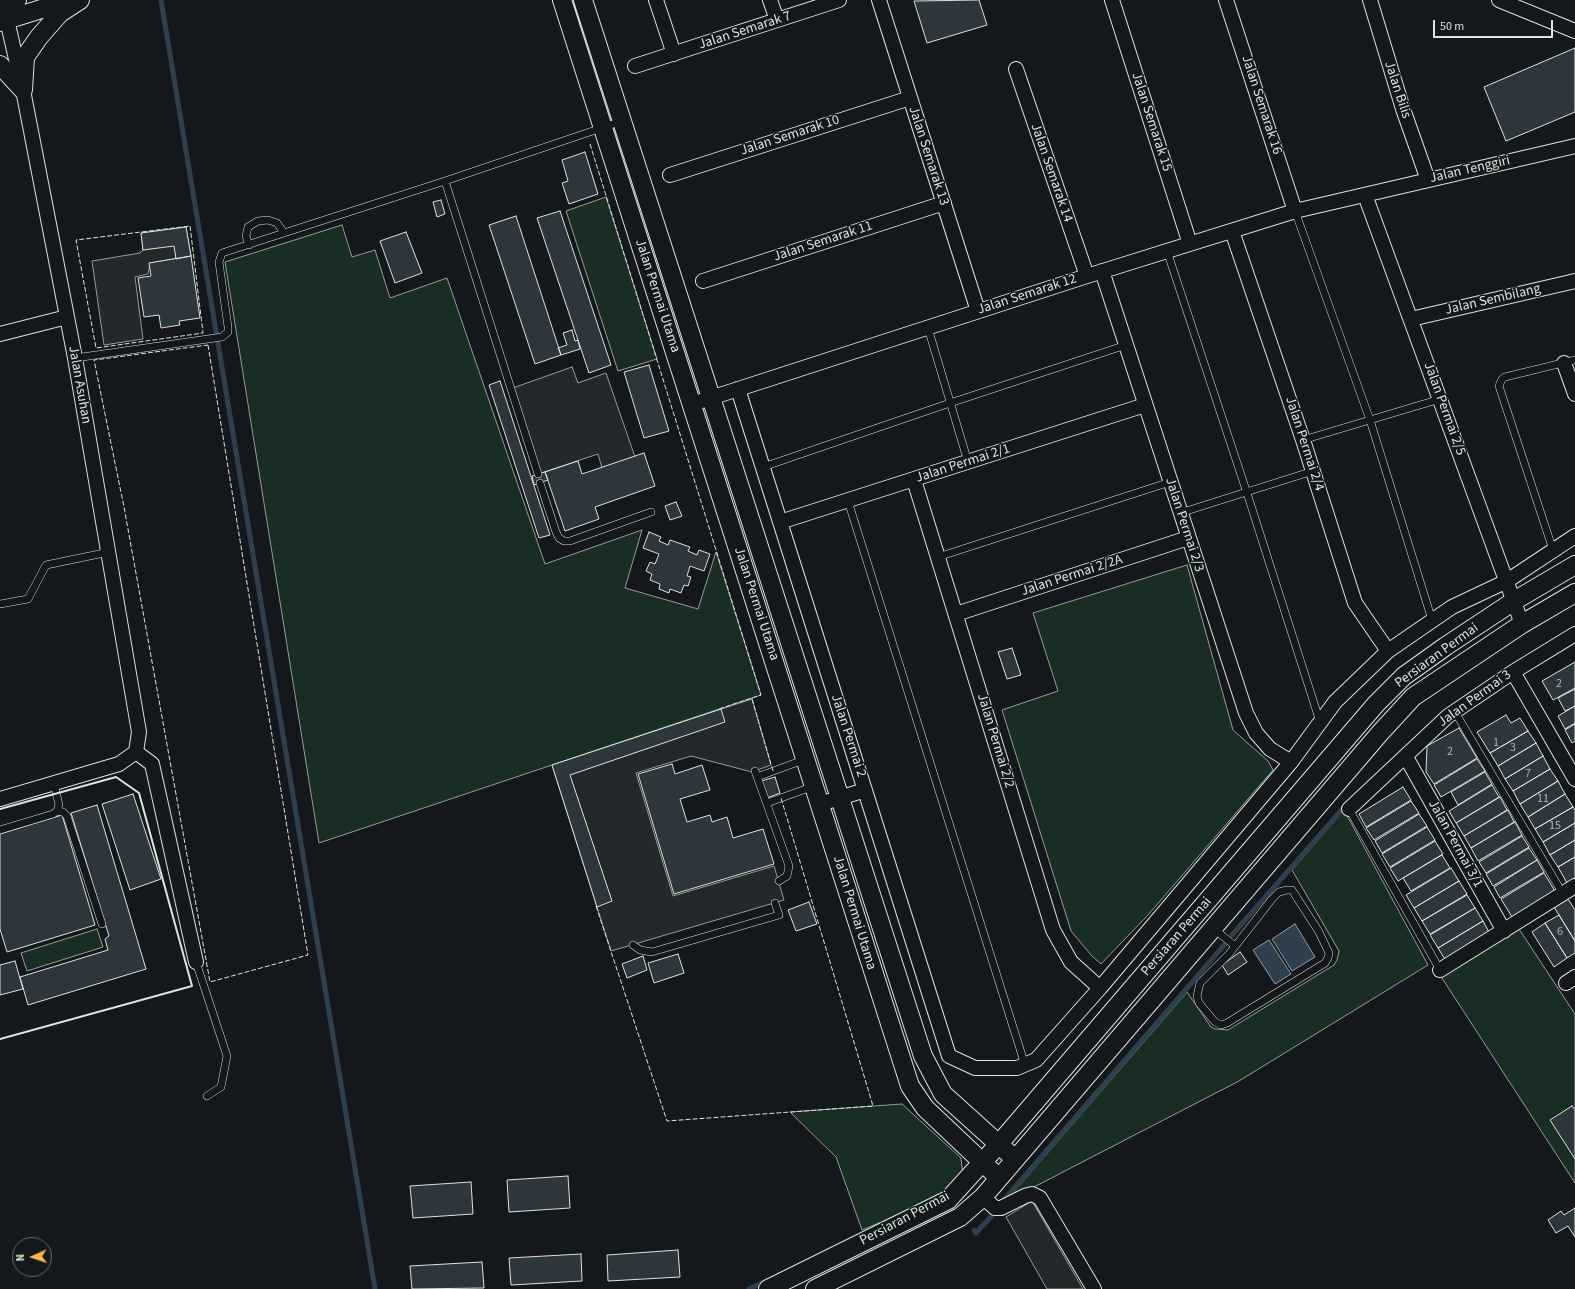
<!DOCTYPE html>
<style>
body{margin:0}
#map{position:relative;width:1575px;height:1289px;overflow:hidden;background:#14181c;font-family:"Source Sans 3",sans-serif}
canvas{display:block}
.north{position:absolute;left:12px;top:1237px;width:40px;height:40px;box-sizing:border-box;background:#14181c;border:1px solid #626a69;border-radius:50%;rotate:267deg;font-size:11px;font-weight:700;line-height:16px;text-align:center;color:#d8e6dc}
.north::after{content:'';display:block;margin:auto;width:14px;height:18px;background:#ffb74d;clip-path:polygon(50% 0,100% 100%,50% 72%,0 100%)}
.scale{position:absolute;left:1433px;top:20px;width:120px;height:18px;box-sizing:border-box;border:2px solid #d8e6dc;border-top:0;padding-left:5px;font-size:12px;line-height:14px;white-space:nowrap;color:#d8e6dc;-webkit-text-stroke:3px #14181c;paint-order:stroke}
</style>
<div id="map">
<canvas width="1575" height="1289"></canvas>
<div class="north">N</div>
<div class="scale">50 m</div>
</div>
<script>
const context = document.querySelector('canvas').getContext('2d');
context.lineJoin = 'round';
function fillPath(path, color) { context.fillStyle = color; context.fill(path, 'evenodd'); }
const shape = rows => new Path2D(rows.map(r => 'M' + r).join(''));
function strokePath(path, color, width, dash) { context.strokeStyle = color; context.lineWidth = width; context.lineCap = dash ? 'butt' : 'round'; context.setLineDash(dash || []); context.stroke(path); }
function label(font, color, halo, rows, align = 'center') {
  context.font = font + ' "Source Sans 3",sans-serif'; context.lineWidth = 3; context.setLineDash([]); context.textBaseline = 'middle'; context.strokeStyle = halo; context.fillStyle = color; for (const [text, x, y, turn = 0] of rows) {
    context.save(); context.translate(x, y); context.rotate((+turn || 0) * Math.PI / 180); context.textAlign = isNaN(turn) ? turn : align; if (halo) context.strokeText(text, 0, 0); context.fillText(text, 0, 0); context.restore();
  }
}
const green = shape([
 [606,197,657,359,618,371,566,211,606,197],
 [342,225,352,257,375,250,390,298,447,278,545,564,642,530,625,588,698,609,716,552,761,695,319,843,225,262,342,225],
 [1187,565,1233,730,1268,761,1273,770,1148,915,1101,964,1091,955,1071,931,1002,710,1058,691,1033,613,1187,565],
 [1344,810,1428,965,1239,1081,1005,1202,1187,992,1211,1027,1215,1029,1228,1030,1334,965,1337,960,1339,951,1292,870,1344,810],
 [97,929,103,947,27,971,21,953,97,929],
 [1519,929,1575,1014,1575,1183,1440,975,1519,929],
 [902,1104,961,1158,963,1177,944,1196,862,1230,836,1157,790,1112,902,1104]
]);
fillPath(green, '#1a2d24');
strokePath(green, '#939e99', 1);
const parking = shape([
 [186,227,191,256,150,263,148,274,135,277,143,339,104,345,92,261,140,253,143,250,141,233,186,227],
 [572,367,578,383,606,373,635,457,602,468,598,454,538,474,510,389,572,367],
 [752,699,771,765,752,772,691,756,636,773,673,896,774,866,784,900,611,951,552,765,752,699],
 [1032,1201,1083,1289,1047,1289,1006,1217,1032,1201]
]);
fillPath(parking, '#24282b');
strokePath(parking, '#939e99', 1);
const water = shape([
 [1295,924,1315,957,1292,971,1272,939,1295,924],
 [1269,940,1291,974,1275,984,1253,950,1269,940]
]);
fillPath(water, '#2f3f4d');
strokePath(water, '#939e99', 1);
strokePath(shape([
 [161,0,375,1289],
 [1232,935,1346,805],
 [1004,1200,1226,943],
 [974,1230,976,1233,996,1211],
 [749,1289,766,1281]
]), '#2f3f4d', 5);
const building = shape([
 [979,0,987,25,927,43,914,1,979,0],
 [1575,48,1575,112,1506,141,1484,87,1575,48],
 [585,152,598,194,569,204,562,183,568,181,562,160,585,152],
 [441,200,445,214,437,217,433,202,441,200],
 [560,211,611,365,589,373,537,218,560,211],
 [516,216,561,355,535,364,489,225,516,216],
 [186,227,191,256,176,259,174,246,143,250,141,233,186,227],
 [406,232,422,273,395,283,380,241,406,232],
 [191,256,200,318,179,321,180,325,161,328,159,315,144,317,138,278,151,276,149,263,191,256],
 [572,330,575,341,578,340,580,349,561,355,558,348,567,345,563,333,572,330],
 [649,365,669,431,644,438,624,372,649,365],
 [500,381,550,535,539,538,489,385,500,381],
 [644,453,655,486,595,507,599,519,565,531,545,472,578,461,582,474,644,453],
 [545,472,548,480,534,485,532,476,545,472],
 [676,502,682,516,670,520,665,506,676,502],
 [649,532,661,537,659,541,668,545,670,540,690,547,688,551,697,555,699,550,710,554,704,571,690,566,687,576,691,577,688,586,684,585,681,593,670,589,669,593,659,589,660,584,650,580,652,574,646,571,650,562,655,564,659,554,643,548,649,532],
 [1012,648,1021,675,1007,679,998,652,1012,648],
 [1575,662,1575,688,1553,700,1542,681,1575,662],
 [1575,689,1575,706,1565,711,1558,698,1575,689],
 [1575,706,1575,723,1565,729,1558,716,1575,706],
 [721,709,725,722,570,775,612,901,597,907,552,765,721,709],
 [1506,715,1511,723,1520,718,1528,731,1490,753,1477,732,1506,715],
 [1575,724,1575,741,1572,743,1565,730,1575,724],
 [1459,728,1477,758,1434,784,1426,772,1427,746,1459,728],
 [1528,731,1536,743,1498,766,1490,753,1528,731],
 [1536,743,1543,756,1505,779,1498,766,1536,743],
 [1543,756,1550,769,1513,791,1505,779,1543,756],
 [1477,759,1485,771,1441,797,1434,785,1477,759],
 [672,764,675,774,702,765,710,790,680,799,687,822,710,815,712,822,727,817,733,838,763,829,774,864,674,894,638,774,672,764],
 [1550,769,1558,781,1520,804,1513,791,1550,769],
 [1485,772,1492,784,1458,805,1451,792,1485,772],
 [775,777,780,793,767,798,761,781,775,777],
 [1558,781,1565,794,1528,817,1520,804,1558,781],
 [1492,785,1499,797,1456,823,1449,811,1492,785],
 [1403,787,1411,800,1366,827,1359,814,1403,787],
 [133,794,161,879,130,890,102,804,133,794],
 [1565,794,1573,807,1535,829,1528,817,1565,794],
 [1500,797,1507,810,1464,836,1456,823,1500,797],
 [1411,801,1419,813,1374,840,1366,828,1411,801],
 [97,805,146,969,28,1005,20,977,108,950,105,939,109,936,71,813,97,805],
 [1573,807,1575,810,1575,823,1543,842,1535,829,1573,807],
 [1508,810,1514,822,1471,848,1464,836,1508,810],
 [1419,814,1427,826,1382,853,1375,841,1419,814],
 [62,815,95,925,7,952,0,929,0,834,62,815],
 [1515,822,1522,835,1478,861,1471,848,1515,822],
 [1575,823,1575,840,1550,855,1543,842,1575,823],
 [1427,827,1435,840,1390,867,1382,854,1427,827],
 [1522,836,1529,847,1486,873,1479,862,1522,836],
 [1575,840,1575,857,1558,867,1550,855,1575,840],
 [1435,841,1443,854,1398,881,1390,868,1435,841],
 [1529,848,1537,860,1493,886,1486,874,1529,848],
 [1442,855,1450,868,1411,891,1403,878,1442,855],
 [1575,857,1575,878,1567,883,1558,867,1575,857],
 [1537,860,1544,872,1500,898,1494,887,1537,860],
 [1451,868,1459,881,1414,908,1406,895,1451,868],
 [1544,873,1555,891,1512,917,1501,899,1544,873],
 [1459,881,1467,894,1422,921,1414,908,1459,881],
 [1467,895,1475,908,1430,934,1422,921,1467,895],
 [1568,899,1575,910,1575,941,1554,907,1568,899],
 [809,902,817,924,796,931,788,910,809,902],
 [1475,908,1483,921,1438,948,1430,935,1475,908],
 [1559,915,1575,941,1575,953,1567,958,1545,923,1559,915],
 [1483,921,1490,934,1446,961,1438,948,1483,921],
 [1545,923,1567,958,1554,967,1532,932,1545,923],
 [1240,952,1247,962,1228,975,1222,965,1240,952],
 [678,954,684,973,654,983,648,963,678,954],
 [643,956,647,970,627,978,622,964,643,956],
 [15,961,23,989,0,995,0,965,15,961],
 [1572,1106,1575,1110,1575,1159,1550,1120,1572,1106],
 [568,1176,570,1208,509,1212,507,1180,568,1176],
 [471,1182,473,1214,413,1218,410,1186,471,1182],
 [1575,1208,1575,1237,1568,1226,1556,1233,1548,1220,1561,1211,1564,1215,1575,1208],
 [678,1250,680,1277,608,1281,607,1255,678,1250],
 [581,1254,582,1281,511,1285,509,1258,581,1254],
 [482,1262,484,1288,412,1289,410,1266,482,1262]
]);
fillPath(building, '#2c363c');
strokePath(building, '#d8e6dc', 1);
const service = shape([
 [445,181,538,474],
 [1295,211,1370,420,1432,620],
 [249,245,246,236,248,227,258,221,268,220,277,223,284,233],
 [1167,251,1247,493,1320,722],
 [928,328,968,462],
 [75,358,222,337,228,332,228,327,219,262,222,253,445,181,622,121],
 [1303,440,1440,399],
 [763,467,950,403,1126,345],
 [540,483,556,532,559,538,564,541,570,541,651,512],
 [848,501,1025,1065],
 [1180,513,1313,471],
 [1553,550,1499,386,1502,379,1505,377,1575,360],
 [938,557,1170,482],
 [0,604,28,599,46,565,109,552],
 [1455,712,1563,894],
 [755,771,789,866,787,876,779,881],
 [757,777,806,759],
 [767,803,814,786],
 [1349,809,1440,970],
 [57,811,63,812,67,816,102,924],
 [0,830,53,814,57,811,59,805,54,783],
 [1287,890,1292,890,1319,932,1329,953,1328,958,1325,963,1227,1023,1221,1025,1215,1022,1199,1003,1197,996,1200,983,1229,954,1272,899,1279,892,1287,890],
 [1213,928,1235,946],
 [633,945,640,950,652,952,779,915,775,903],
 [196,962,227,1056,221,1087,207,1096]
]);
const minor = shape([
 [656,0,674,54],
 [770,0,777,20],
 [879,0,978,311],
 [1112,0,1190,244],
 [1226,0,1295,211],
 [1370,0,1403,109,1428,180],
 [1499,0,1575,31],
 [5,11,23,90,75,358,139,732,136,752],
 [635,66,839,0],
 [1016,69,1087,276],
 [670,175,910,98],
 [1365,195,1522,624],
 [1232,231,1303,440,1355,603,1388,651],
 [1102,271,1246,713,1256,733,1270,749,1291,762],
 [703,281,944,203],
 [1411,319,1575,281],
 [0,334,67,317],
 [1564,363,1575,394],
 [738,389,949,1056,975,1068,1017,1068,1036,1060,1100,988,1291,762,1335,702,1388,651,1452,607,1507,581,1575,536],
 [692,404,1087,276,1295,211,1575,146],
 [914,480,1053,930,1071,962,1100,988],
 [780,522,1145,405],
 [956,614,1188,538],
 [1513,672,1575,779],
 [136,752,152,764,196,962],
 [1406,757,1504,931],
 [0,799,119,764,136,752],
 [820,804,865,790],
 [1349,809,1448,716,1513,672,1575,634],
 [1440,970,1575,886],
 [1566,983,1575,977],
 [983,1197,995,1208,1001,1208,1025,1196,1032,1194,1040,1198,1094,1289]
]);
const tertiary = shape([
 [562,0,910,1086,925,1108,999,1178],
 [583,0,923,1056,943,1094,1015,1159],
 [0,5,17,0],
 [0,22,70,0],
 [0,65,23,90],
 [23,90,25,57,39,37,60,13,80,0],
 [768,1289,948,1200,998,1145,1376,704,1404,676,1446,646,1514,601,1575,565],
 [815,1289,960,1217,983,1197,1380,733,1413,697,1522,624,1575,593]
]);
strokePath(service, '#d8e6dc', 8);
strokePath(minor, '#d8e6dc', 16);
strokePath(tertiary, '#d8e6dc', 20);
strokePath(service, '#14181c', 7);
strokePath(minor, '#14181c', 14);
strokePath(tertiary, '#14181c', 18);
strokePath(shape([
 [590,144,761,695,719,709],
 [190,226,203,333,96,348,76,240,190,226],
 [208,345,308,955,210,982,124,507,94,360,208,345],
 [752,699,773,771],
 [596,906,667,1121,873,1106,781,798]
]), '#d8e6dc', 1, [5, 2]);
strokePath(shape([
 [0,809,116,777,139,793,192,986,0,1039]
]), '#d8e6dc', 2);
label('12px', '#adbab4', null, [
 ["2",1559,684],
 ["1",1496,743],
 ["3",1513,748],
 ["2",1450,752],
 ["7",1528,774],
 ["11",1543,799],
 ["15",1555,826],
 ["6",1560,932]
]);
label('14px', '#d8e6dc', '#14181c', [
 ["Jalan Semarak 7",745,31,-18],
 ["Jalan Bilis",1397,90,72],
 ["Jalan Semarak 16",1261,105,72],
 ["Jalan Semarak 15",1151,122,72],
 ["Jalan Semarak 10",790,136,-18],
 ["Jalan Semarak 13",928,156,72],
 ["Jalan Tenggiri",1470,170,-13],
 ["Jalan Semarak 14",1051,173,71],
 ["Jalan Semarak 11",823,242,-18],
 ["Jalan Semarak 12",1027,295,-18],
 ["Jalan Permai Utama",657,296,72],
 ["Jalan Sembilang",1493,300,-13],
 ["Jalan Asuhan",79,385,80],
 ["Jalan Permai 2/5",1444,409,70],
 ["Jalan Permai 2/4",1304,444,72],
 ["Jalan Permai 2/1",963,464,-18],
 ["Jalan Permai 2/3",1184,525,72],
 ["Jalan Permai 2/2A",1072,576,-18],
 ["Jalan Permai Utama",756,604,72],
 ["Persiaran Permai",1437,656,-36],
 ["Jalan Permai 3",1475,699,-36],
 ["Jalan Permai 2",848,736,72],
 ["Jalan Permai 2/2",995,741,73],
 ["Jalan Permai 3/1",1455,844,61],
 ["Jalan Permai Utama",854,913,73],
 ["Persiaran Permai",1177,937,-49],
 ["Persiaran Permai",905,1219,-28]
]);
</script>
